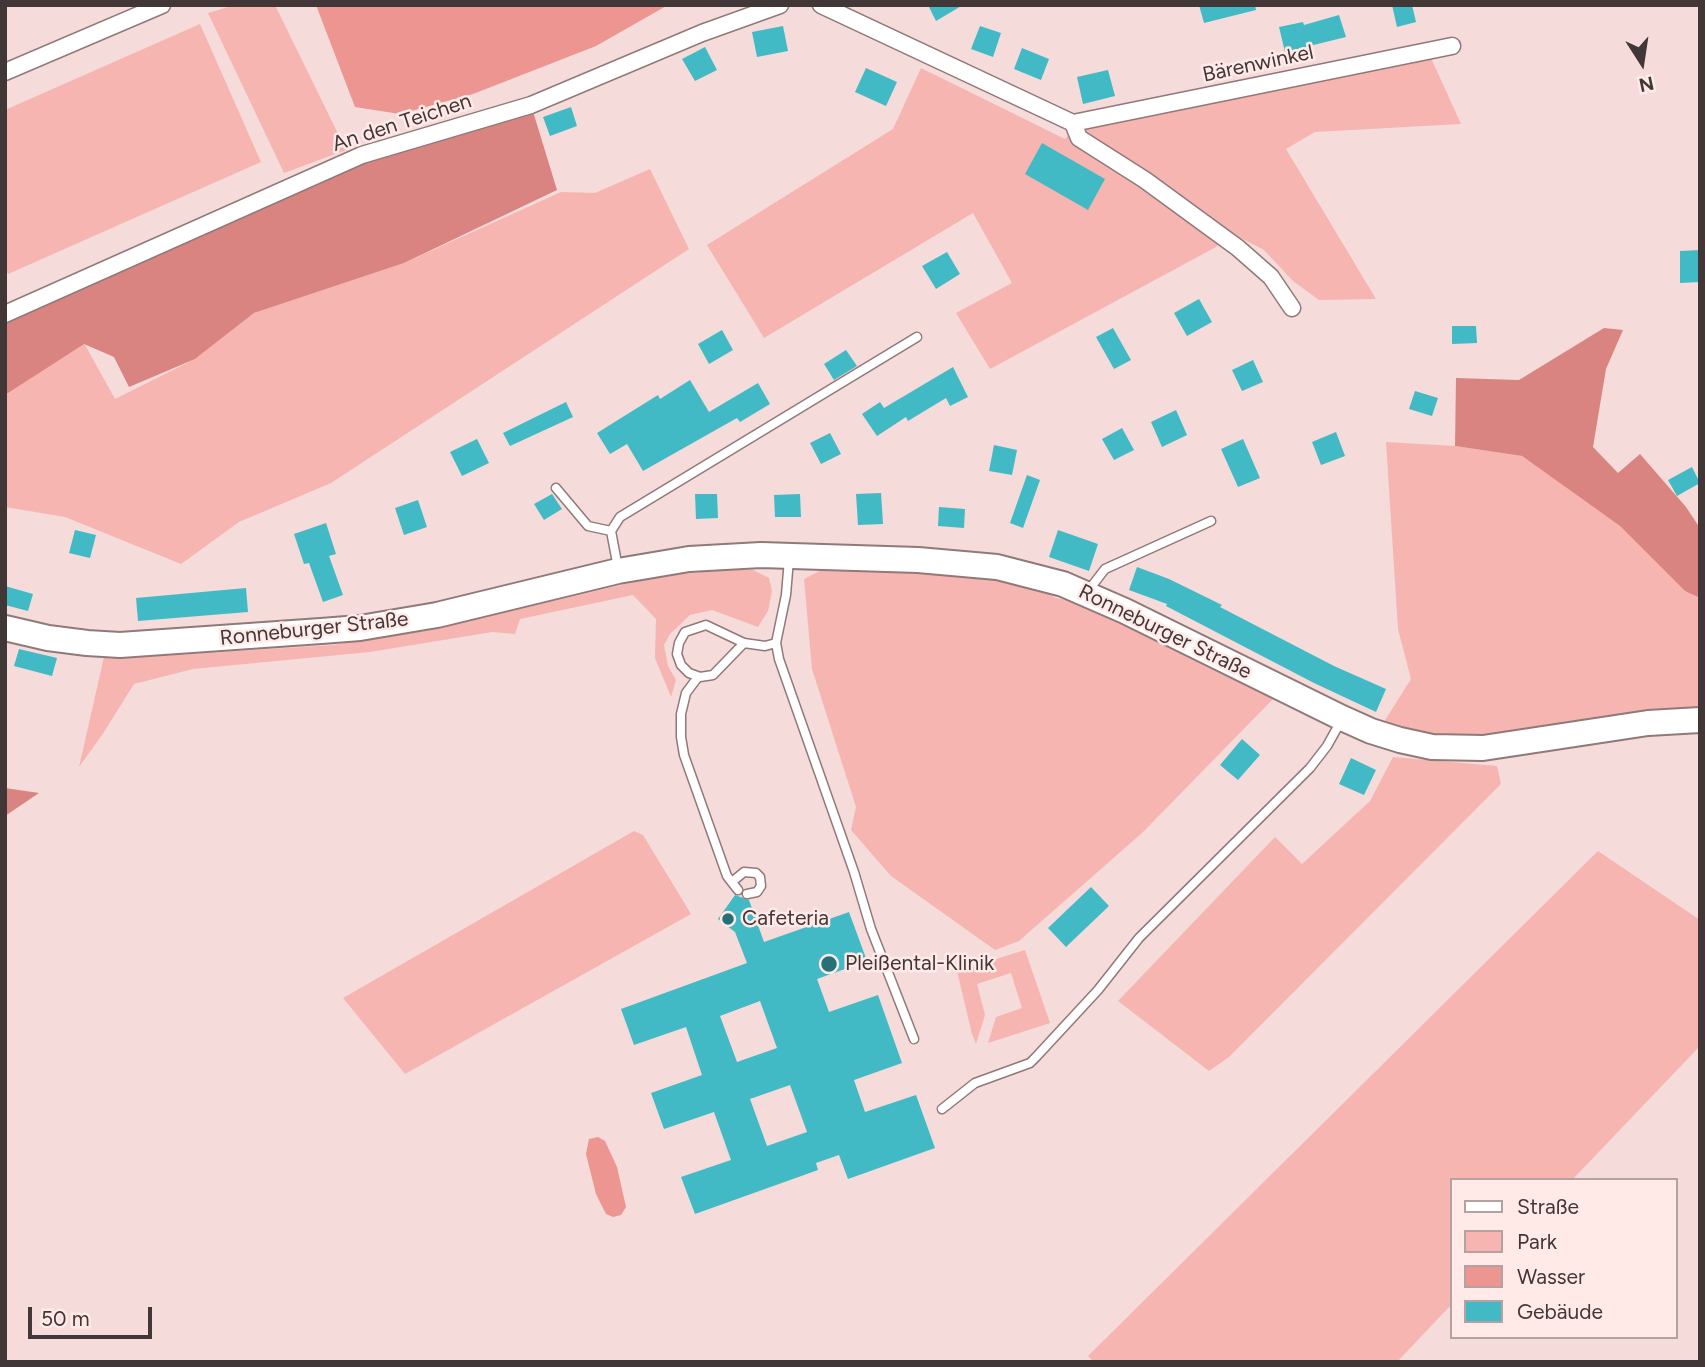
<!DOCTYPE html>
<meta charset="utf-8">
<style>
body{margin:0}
#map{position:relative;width:1705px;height:1367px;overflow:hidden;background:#f5dbd9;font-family:Figtree,sans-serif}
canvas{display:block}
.frame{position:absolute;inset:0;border:7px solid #423737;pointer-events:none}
.legend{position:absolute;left:1450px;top:1178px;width:228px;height:161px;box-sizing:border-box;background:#ffeae8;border:2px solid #b3a2a1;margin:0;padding:9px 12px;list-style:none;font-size:21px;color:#423737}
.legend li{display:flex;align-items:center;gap:14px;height:35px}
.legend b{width:35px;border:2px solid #b3a2a1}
.north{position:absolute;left:1607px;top:28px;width:70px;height:70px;-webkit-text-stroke:5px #ffeae8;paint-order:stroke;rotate:168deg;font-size:19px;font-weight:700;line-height:28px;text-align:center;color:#423737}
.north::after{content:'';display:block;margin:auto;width:24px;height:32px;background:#423737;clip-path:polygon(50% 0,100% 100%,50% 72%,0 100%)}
.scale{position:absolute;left:28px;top:1307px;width:124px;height:32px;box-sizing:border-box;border:4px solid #423737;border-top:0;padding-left:9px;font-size:21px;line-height:24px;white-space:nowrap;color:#423737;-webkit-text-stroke:5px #ffeae8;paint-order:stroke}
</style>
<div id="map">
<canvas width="1705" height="1367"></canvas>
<div class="frame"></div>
<ul class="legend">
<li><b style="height:9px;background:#fff"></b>Straße</li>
<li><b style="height:19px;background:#f7b5b1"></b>Park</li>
<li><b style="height:19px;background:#ec9591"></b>Wasser</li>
<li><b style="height:19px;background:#42bac5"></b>Gebäude</li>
</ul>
<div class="north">N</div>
<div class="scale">50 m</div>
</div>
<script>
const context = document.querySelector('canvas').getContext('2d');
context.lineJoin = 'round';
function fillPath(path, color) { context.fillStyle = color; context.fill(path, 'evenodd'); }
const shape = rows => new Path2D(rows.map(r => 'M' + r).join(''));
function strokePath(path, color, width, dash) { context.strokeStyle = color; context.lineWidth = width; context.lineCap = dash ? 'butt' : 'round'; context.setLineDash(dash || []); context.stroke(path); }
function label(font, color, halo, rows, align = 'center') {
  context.font = font + ' Figtree,sans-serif'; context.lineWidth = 5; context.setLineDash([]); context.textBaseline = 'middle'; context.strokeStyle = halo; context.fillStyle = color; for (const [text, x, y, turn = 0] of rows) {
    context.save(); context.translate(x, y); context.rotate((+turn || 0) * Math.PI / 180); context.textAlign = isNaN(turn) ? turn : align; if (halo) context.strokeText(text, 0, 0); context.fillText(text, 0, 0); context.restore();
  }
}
fillPath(shape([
 [235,5,275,5,346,150,284,173,208,13],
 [200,24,261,162,8,274,5,269,5,110],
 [1431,58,1461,124,1315,132,1286,149,1376,299,1319,300,1293,281,1264,250,1229,232,1216,247,990,369,956,313,1012,283,973,213,764,338,707,245,893,129,921,68,1065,139,1073,129],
 [650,169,689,249,331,483,239,522,181,564,65,517,5,507,5,395,84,343,115,399,195,359,254,313,404,263,561,192,595,193],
 [1386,442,1455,446,1522,456,1620,526,1685,591,1700,598,1700,712,1472,740,1422,734,1382,725,1411,679,1398,629],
 [827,567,865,571,882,568,978,575,1036,586,1056,598,1082,602,1275,697,1142,833,1019,941,995,950,891,876,851,830,856,807,812,669,804,579],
 [722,570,753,570,769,578,772,591,768,611,758,627,712,610,690,615,670,634,664,645,668,666,676,680,671,697,655,658,656,619,633,595,520,619,515,634,492,632,370,652,193,669,134,684,102,735,79,767,104,657,128,658,333,645,426,631,660,576],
 [1393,757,1497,766,1501,784,1229,1057,1209,1071,1118,1001,1275,837,1302,864,1370,801],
 [634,831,643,835,691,914,405,1074,343,998],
 [1598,851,1700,920,1700,1046,1572,1180,1451,1180,1451,1305,1397,1362,1094,1362,1088,1356],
 [1025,950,1050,1023,988,1043,996,1017,1022,1008,1011,973,977,984,985,1015,976,1044,972,1034,957,971]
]), '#f7b5b1');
fillPath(shape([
 [531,105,557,190,404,263,254,313,195,359,129,387,114,357,84,344,5,395,5,314,362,155],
 [1604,328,1623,330,1606,369,1593,447,1618,473,1640,454,1686,507,1700,528,1700,598,1685,591,1620,526,1522,456,1455,446,1456,378,1519,380],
 [5,788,39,793,5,816]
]), '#d98480');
fillPath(shape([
 [316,5,668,5,596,46,473,94,400,114,355,107],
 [598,1137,605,1141,617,1167,626,1207,621,1215,613,1217,606,1214,596,1194,586,1154,589,1139]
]), '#ec9591');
fillPath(shape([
 [928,5,963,5,936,21],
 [1199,5,1255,5,1256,10,1204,23],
 [1392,5,1412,5,1416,22,1397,27],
 [1339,15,1346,37,1285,52,1279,27,1303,22,1304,25],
 [783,26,788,51,757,57,752,32],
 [980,26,1001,33,993,57,971,49],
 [705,47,717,70,695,81,682,59],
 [1022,48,1049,59,1041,80,1014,69],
 [866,68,897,82,886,106,855,92],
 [1108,70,1115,96,1083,104,1077,77],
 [571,107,577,126,550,136,543,117],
 [1042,143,1105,179,1088,210,1025,174],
 [1700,250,1700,282,1680,283,1680,251],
 [947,252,960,274,936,289,922,266],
 [1199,299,1212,322,1187,336,1174,313],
 [1452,326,1476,326,1477,343,1452,344],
 [1113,328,1131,360,1114,369,1096,337],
 [722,330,733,350,709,364,698,344],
 [846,350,857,366,834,380,824,364],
 [1253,360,1263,382,1242,391,1232,370],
 [953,367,968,397,950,406,946,398,908,421,906,417,877,436,862,414,880,402,884,408],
 [690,380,709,412,758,383,770,404,740,422,737,418,643,471,627,444,610,454,597,433,658,395,660,399],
 [1415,391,1438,398,1432,416,1409,409],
 [566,402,573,417,510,446,503,433],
 [1176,410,1187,435,1162,447,1151,422],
 [1122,428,1134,450,1114,460,1102,439],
 [1336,432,1345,456,1321,465,1312,442],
 [830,433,841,454,821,464,810,443],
 [477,439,489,463,462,476,450,452],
 [1243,439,1260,478,1238,487,1221,449],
 [994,445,1017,450,1012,475,989,471],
 [1692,467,1700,483,1677,496,1668,480],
 [1027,475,1040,480,1023,528,1010,523],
 [881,493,883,524,858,525,856,494],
 [552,494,562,509,544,520,534,504],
 [695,494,717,494,718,518,696,519],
 [800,494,801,517,775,517,774,495],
 [418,500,427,527,404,535,395,508],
 [939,507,965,509,964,528,938,526],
 [326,523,336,554,329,556,343,595,323,602,309,563,304,564,294,534],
 [75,530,96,535,90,558,69,553],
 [1058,530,1098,544,1089,571,1049,557],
 [1137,567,1169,579,1222,605,1220,607,1334,666,1386,689,1376,712,1314,683,1166,606,1167,604,1129,590],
 [5,586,33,594,28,611,5,605],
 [246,588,248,612,138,621,136,598],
 [19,649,57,658,52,676,14,666],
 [1242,739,1260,755,1238,780,1220,765],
 [1351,758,1376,770,1364,795,1339,784],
 [1091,887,1109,906,1066,947,1048,928],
 [735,895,749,900,764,942,849,912,867,961,817,979,829,1012,878,995,902,1063,854,1080,865,1112,916,1095,935,1148,848,1179,839,1155,816,1163,818,1170,695,1214,681,1177,731,1160,714,1112,664,1129,651,1093,702,1075,686,1027,634,1045,621,1009,747,963,735,932,718,919],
 [760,1001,777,1048,737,1062,720,1016],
 [790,1085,807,1132,767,1146,750,1099]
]), '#42bac5');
const lane = shape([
 [556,488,588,526,611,531,618,568],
 [611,531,620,517,917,337],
 [789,559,786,595,776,643,779,659,854,872,871,929,914,1039],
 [1088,591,1105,569,1211,521],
 [744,643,713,675,700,677,689,673,681,665,677,654,679,643,685,632,706,625,744,643,765,646,776,643],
 [698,677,686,693,681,714,681,737,684,755,727,876,738,890],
 [733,881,744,872,756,873,760,877,761,886,757,892,747,894],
 [942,1109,975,1083,1030,1063,1036,1057,1098,990,1139,938,1310,768,1327,746,1341,721]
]);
const street = shape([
 [821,5,1073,123,1079,138,1145,180,1238,248,1271,277,1292,308],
 [5,72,162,5],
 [1073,123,1452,46],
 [5,314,362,155,531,105,702,33,780,5]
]);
const primary = shape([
 [5,628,48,638,87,643,120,645,321,631,360,628,437,615,618,571,689,559,761,555,918,560,997,567,1063,584,1125,611,1342,718,1371,731,1400,740,1432,747,1483,748,1648,723,1700,720]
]);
strokePath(lane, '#907978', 11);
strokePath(street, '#907978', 19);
strokePath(primary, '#907978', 28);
strokePath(lane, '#fff', 8);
strokePath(street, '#fff', 16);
strokePath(primary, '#fff', 24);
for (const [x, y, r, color] of [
 [728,919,7,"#267077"],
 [829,964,9,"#267077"]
]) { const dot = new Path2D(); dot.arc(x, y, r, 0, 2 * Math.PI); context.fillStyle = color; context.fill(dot); strokePath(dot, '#ffeae8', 2.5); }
label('21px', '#423737', '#ffeae8', [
 ["Bärenwinkel",1258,64,-12],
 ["An den Teichen",402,123,-18],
 ["Ronneburger Straße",314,629,-6],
 ["Ronneburger Straße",1165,632,26]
]);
label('21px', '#423737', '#ffeae8', [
 ["Cafeteria",742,919],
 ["Pleißental-Klinik",845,964]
], 'left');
</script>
